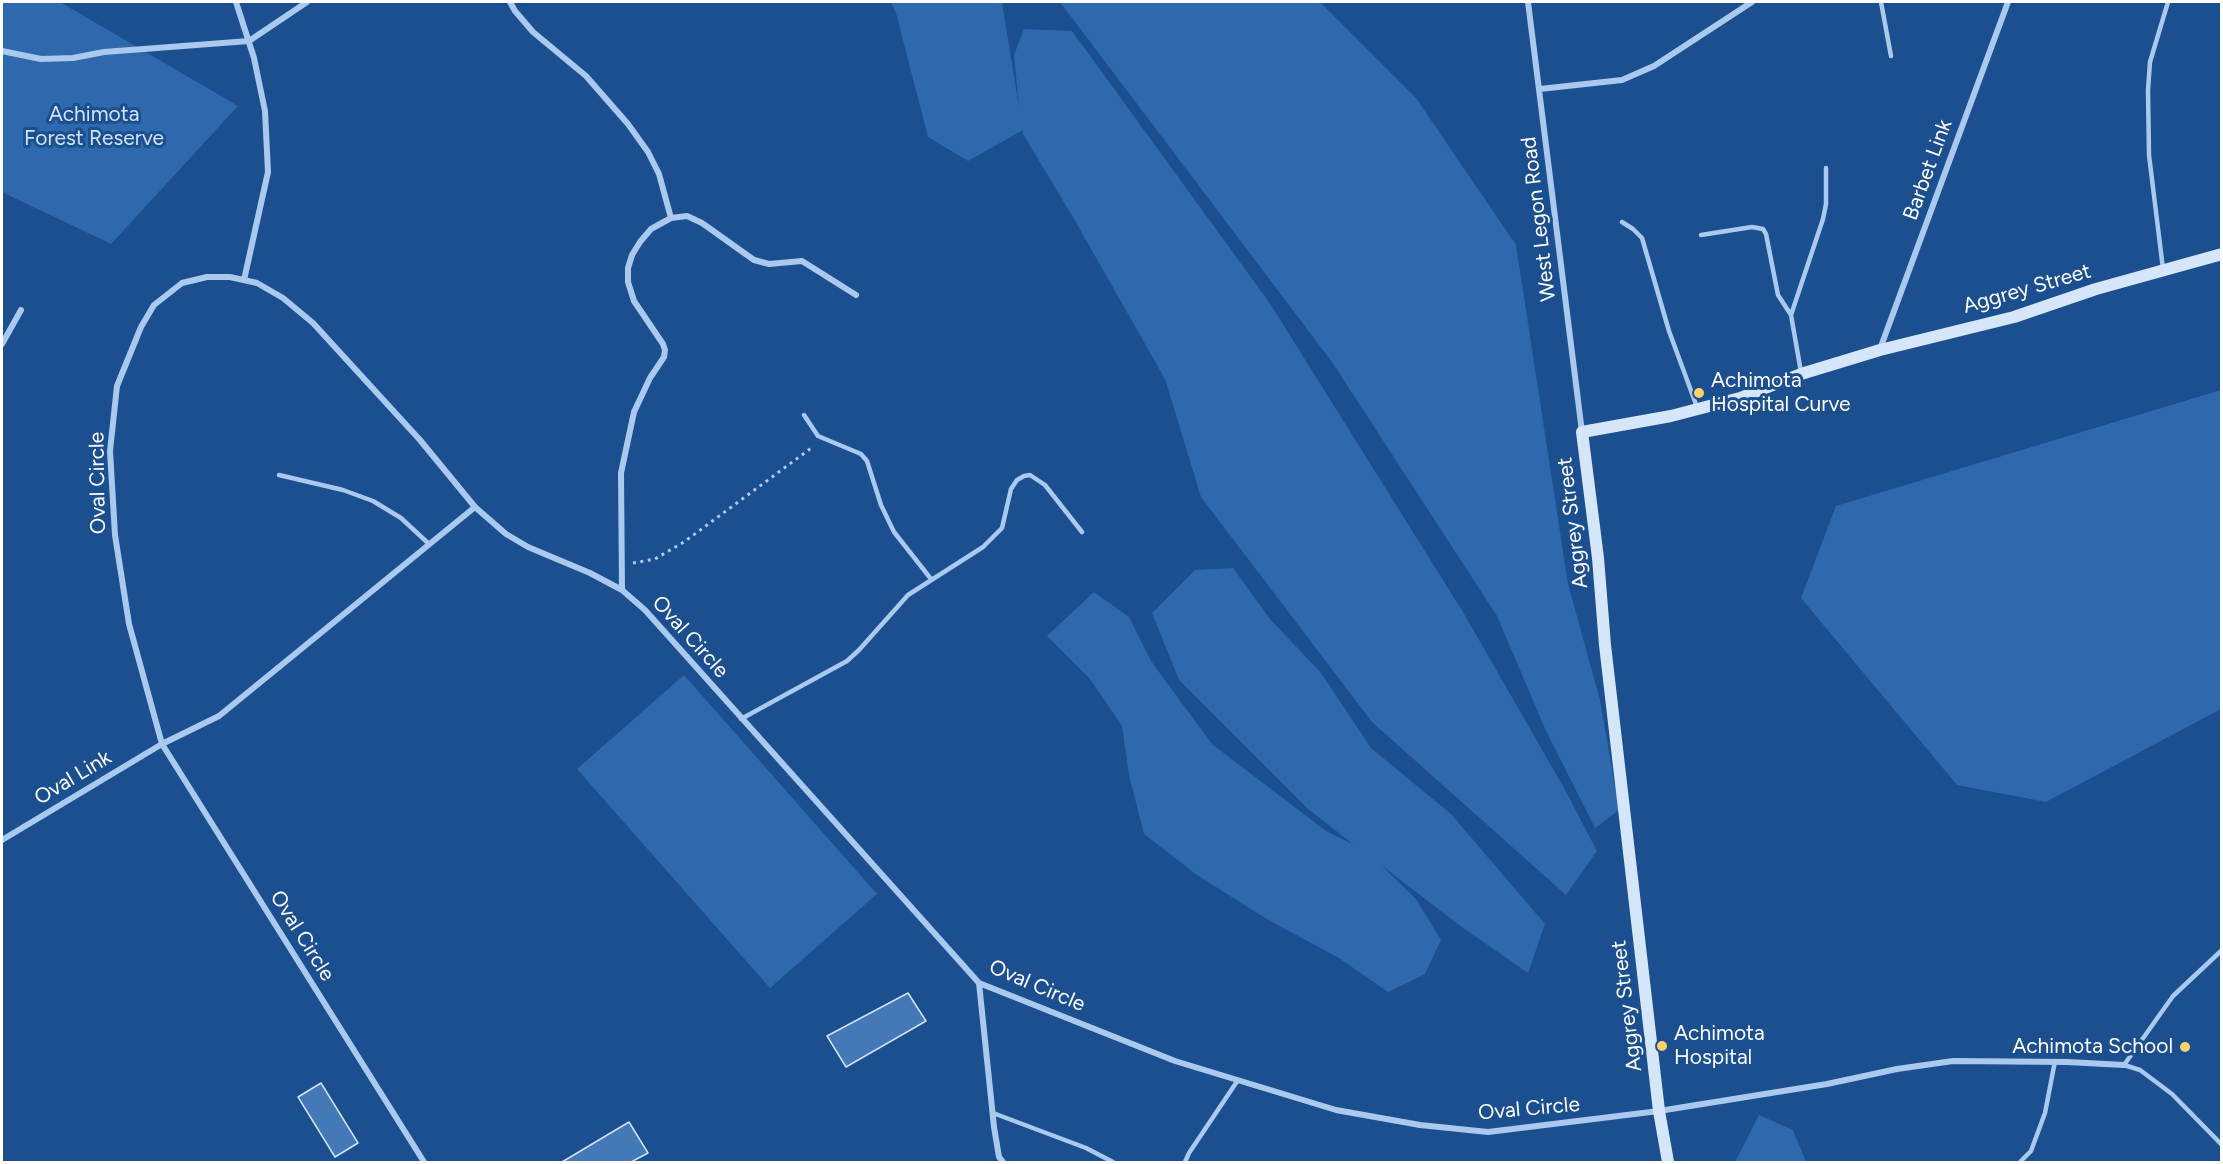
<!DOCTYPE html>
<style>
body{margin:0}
#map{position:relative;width:2223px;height:1164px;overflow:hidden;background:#1b4f8f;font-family:Figtree,sans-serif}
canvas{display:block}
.frame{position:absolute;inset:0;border:3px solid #fff;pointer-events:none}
</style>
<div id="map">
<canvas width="2223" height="1164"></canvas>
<div class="frame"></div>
</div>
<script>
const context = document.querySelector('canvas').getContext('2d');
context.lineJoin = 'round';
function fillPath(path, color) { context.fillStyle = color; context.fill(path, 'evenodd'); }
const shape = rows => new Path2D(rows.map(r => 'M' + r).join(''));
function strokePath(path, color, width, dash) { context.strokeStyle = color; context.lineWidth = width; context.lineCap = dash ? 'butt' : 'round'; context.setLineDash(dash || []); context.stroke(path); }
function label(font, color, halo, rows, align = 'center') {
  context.font = font + ' Figtree,sans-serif'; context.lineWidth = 6; context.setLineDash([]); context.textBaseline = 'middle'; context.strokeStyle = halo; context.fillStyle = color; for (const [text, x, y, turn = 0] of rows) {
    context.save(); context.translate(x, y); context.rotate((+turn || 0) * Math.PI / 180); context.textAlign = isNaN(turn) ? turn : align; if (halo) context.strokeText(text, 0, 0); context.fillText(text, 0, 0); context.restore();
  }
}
fillPath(shape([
 [2,2,60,2,238,106,111,244,2,192],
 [891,2,1002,2,1019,107,1014,55,1024,29,1072,31,1269,302,1463,612,1564,788,1597,851,1566,895,1372,722,1201,497,1165,379,1074,219,1023,134,1023,130,968,161,928,137,896,13],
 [1060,2,1320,2,1416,98,1516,245,1568,584,1600,700,1619,810,1595,828,1546,731,1497,616,1332,362],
 [2221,390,2221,709,2046,802,1957,785,1801,598,1836,506],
 [1233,568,1270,619,1321,673,1371,748,1451,814,1545,924,1528,973,1459,925,1381,865,1416,899,1441,940,1425,974,1388,992,1339,958,1265,918,1197,875,1144,834,1129,775,1122,726,1090,679,1047,636,1094,592,1129,617,1151,661,1212,744,1326,831,1354,845,1308,809,1179,680,1152,613,1195,570],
 [684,675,877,894,770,988,577,769],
 [1759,1115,1793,1130,1806,1162,1735,1162]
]), '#2e69ad');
const building = shape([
 [908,993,926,1021,846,1067,827,1036,908,993],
 [321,1083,358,1143,335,1157,298,1097,321,1083],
 [629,1122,648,1153,631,1162,562,1162,629,1122]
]);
fillPath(building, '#4478b7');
strokePath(building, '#cfe3fa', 1.5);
strokePath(shape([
 [633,563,655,559,684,542,814,446]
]), '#a9c9ee', 3, [3, 4.5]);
strokePath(shape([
 [1881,2,1891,56],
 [1622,222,1633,229,1642,238,1669,331,1697,407],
 [1701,235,1752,227,1763,229,1766,234,1778,295,1791,315],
 [2163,269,2149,155,2148,90,2150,62,2168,2],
 [1801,372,1791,315,1823,219,1826,204,1826,168],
 [804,415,818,436,861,454,867,461,881,505,894,532,931,579],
 [279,475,343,490,373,501,401,518,429,544],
 [741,719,847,661,859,650,908,595,983,547,1002,528,1011,489,1017,480,1024,476,1030,475,1045,485,1082,532],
 [2222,950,2173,996,2124,1065,2140,1070,2172,1094,2222,1145],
 [993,1113,1086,1148,1113,1162],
 [1185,1162,1189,1153,1238,1080],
 [2020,1162,2031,1151,2045,1113,2055,1061]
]), '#a9c9ee', 4.5);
strokePath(shape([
 [236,2,254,58,265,111,268,172,244,280],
 [510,2,515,11,533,32,586,76,628,124,648,152,659,174,671,218],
 [1528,2,1582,432],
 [2,51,41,59,73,58,104,52,249,41,307,2],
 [1540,89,1622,80,1654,66,1752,2],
 [2,344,21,310],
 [1880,349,2008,2],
 [622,590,621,473,634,412,650,378,664,357,665,350,663,344,634,301,628,282,628,268,632,255,640,242,651,229,671,218,687,216,702,223,754,260,769,264,802,261,856,295],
 [2,840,162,744,219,716,475,507],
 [979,983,994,1127,999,1157,1003,1162],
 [424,1162,162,744,129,624,115,535,110,451,117,386,141,327,154,305,182,283,207,277,230,277,257,283,283,298,313,323,420,440,475,507,506,534,528,547,590,573,622,590,645,610,979,983,1175,1061,1336,1110,1420,1125,1488,1132,1659,1111,1827,1084,1897,1069,1953,1061,2067,1062,2124,1065]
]), '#a9c9ee', 6);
strokePath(shape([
 [1668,1162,1659,1111,1605,645,1598,558,1582,432,1671,416,1740,398,1801,374,1880,350,2014,317,2096,289,2222,254]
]), '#d6e6fa', 12);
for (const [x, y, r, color] of [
 [1699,393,6,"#ffd166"],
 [1662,1046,6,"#ffd166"],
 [2185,1047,6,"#ffd166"]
]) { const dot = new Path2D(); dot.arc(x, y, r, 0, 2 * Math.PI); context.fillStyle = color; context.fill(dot); strokePath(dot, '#1b4f8f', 2); }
label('21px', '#cfe3fa', '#1b4f8f', [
 ["Achimota",94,115],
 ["Forest Reserve",94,139]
]);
label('21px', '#fff', '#1b4f8f', [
 ["Barbet Link",1928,170,-70],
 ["West Legon Road",1539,219,-97],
 ["Aggrey Street",2027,289,-16],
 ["Oval Circle",98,483,-91],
 ["Aggrey Street",1573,523,-97],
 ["Oval Circle",690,637,48],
 ["Oval Link",73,778,-31],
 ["Oval Circle",302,936,58],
 ["Oval Circle",1037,986,23],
 ["Aggrey Street",1627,1006,-97],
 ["Oval Circle",1529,1109,-5]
]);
label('21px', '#fff', '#1b4f8f', [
 ["Achimota",1711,381],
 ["Hospital Curve",1711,405],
 ["Achimota",1674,1034],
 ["Hospital",1674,1058],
 ["Achimota School",2173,1047,"right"]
], 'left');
</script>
